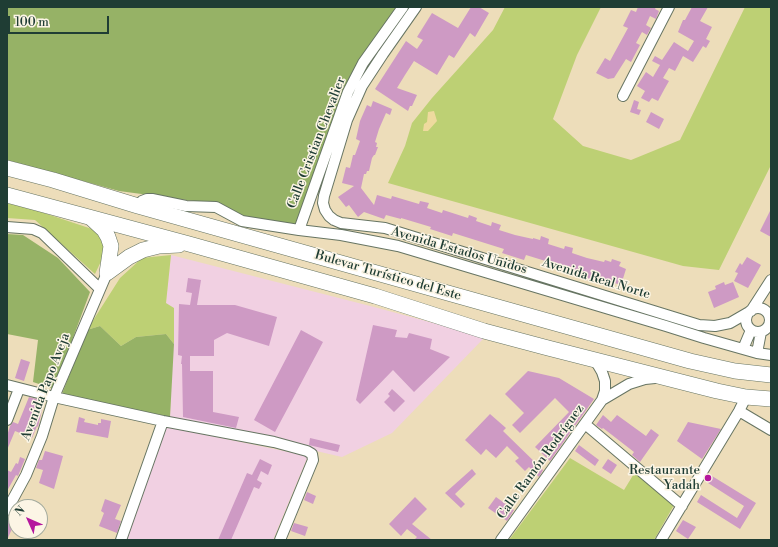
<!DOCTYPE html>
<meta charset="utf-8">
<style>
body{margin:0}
#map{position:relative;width:778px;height:547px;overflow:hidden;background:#edddba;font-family:"Libre Bodoni",serif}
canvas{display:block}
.frame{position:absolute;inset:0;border:8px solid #1f3d34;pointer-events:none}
.north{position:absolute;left:8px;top:499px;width:40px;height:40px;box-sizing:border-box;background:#fcf5e5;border:1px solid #a4ab9e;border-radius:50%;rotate:315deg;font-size:11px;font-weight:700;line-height:16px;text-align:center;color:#1f3d34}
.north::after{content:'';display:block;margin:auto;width:14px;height:18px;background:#b5179e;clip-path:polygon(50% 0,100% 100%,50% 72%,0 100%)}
.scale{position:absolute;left:8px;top:16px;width:101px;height:18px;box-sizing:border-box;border:2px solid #1f3d34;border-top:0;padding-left:5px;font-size:12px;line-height:14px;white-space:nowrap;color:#1f3d34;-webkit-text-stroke:3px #fcf5e5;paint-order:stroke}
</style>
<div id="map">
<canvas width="778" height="547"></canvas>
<div class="frame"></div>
<div class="north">N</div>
<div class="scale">100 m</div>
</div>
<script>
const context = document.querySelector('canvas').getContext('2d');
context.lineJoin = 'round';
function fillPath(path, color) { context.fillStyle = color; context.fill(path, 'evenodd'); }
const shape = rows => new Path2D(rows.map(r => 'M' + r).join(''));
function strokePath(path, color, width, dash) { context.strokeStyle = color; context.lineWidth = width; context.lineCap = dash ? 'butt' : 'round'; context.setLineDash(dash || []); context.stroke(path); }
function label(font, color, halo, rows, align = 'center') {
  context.font = font + ' "Libre Bodoni",serif'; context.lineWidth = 3; context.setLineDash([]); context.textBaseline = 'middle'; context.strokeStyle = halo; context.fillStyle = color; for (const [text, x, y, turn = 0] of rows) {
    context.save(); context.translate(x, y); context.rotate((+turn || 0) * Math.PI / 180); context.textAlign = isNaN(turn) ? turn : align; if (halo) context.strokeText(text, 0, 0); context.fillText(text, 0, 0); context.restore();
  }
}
fillPath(shape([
 [171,255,374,307,485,337,392,433,342,457,170,417,174,308,166,304],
 [164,426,308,456,273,540,125,540]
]), '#f1d0e2');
fillPath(shape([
 [505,7,601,7,577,55,553,119,583,146,631,160,680,140,745,7,771,7,771,165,719,270,683,266,388,183,405,146,412,123,432,98,493,30],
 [7,203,41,212,95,230,105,239,104,255,95,274,35,220,7,218],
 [171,255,166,303,174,308,174,344,166,334,136,337,121,346,100,326,87,330,120,278,142,258],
 [570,458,624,490,635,472,674,505,654,540,509,540]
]), '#bdd074');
fillPath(shape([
 [7,7,399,7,346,88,295,226,242,216,224,205,119,191,7,160],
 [7,234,23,235,58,258,90,292,54,389,33,382,38,340,7,334],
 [100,326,121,346,136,337,166,334,174,344,170,417,62,394,87,330]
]), '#96b266');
fillPath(shape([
 [434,111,437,121,428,131,423,131,424,124,427,122,428,112]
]), '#eeda9e');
fillPath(shape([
 [471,7,479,7,489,13,475,37,470,33,454,58,449,55,437,75,414,61,405,75,397,88,417,95,412,106,410,106,408,111,375,89,406,41,417,49,423,40,417,37,432,13,458,28],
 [638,7,656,7,655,9,659,11,656,19,650,16,646,25,651,28,647,35,642,32,636,43,640,45,631,62,626,59,614,78,608,79,596,73,605,58,610,61,628,28,623,26,631,10,636,12],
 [692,7,708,7,700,21,712,27,706,39,710,41,706,48,703,46,693,62,683,56,675,71,669,68,663,78,669,81,665,88,658,101,652,98,649,102,641,98,645,91,637,86,646,72,653,77,660,65,652,61,655,56,662,60,674,42,688,51,694,41,678,32,683,20,685,20],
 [634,100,639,102,637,109,641,110,639,115,630,112],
 [373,101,392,109,390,115,386,113,379,129,375,142,377,143,376,147,378,147,375,155,374,155,372,158,369,171,367,171,366,174,364,174,361,188,374,205,377,195,391,199,392,196,419,204,420,201,429,203,427,208,442,213,443,210,468,218,469,215,477,218,476,221,491,226,492,222,501,225,499,230,515,235,533,239,533,238,540,240,541,236,549,239,548,244,564,249,565,246,573,248,572,253,587,258,604,262,605,260,611,262,612,259,621,262,619,266,626,269,621,285,598,278,596,283,574,276,576,272,552,265,552,263,526,255,524,260,502,253,504,249,453,233,452,236,430,229,431,227,401,218,401,219,386,215,384,219,364,212,358,217,349,205,346,207,338,197,354,186,342,183,346,167,350,168,353,155,355,155,360,141,356,139,360,121,367,105,371,107],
 [651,112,664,119,659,129,646,122],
 [771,209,771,237,760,231],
 [747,257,761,265,748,288,734,281,738,273,735,272,740,263,742,265],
 [188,278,201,280,197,305,235,305,277,317,269,346,227,333,214,340,214,356,190,356,190,371,213,371,213,412,239,417,236,428,183,417,182,364,181,364,182,356,178,355,179,304,190,305,192,293,186,292],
 [724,282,725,285,733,282,739,297,714,308,708,292,716,289,715,286],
 [373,325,397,330,395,337,407,338,409,333,432,339,430,349,450,357,414,392,393,370,360,404,356,400],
 [301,330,323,342,275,432,254,420],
 [21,359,30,362,24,381,15,378],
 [528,371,559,378,594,399,550,461,535,447,569,412,555,398,520,433,512,425,524,413,505,394],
 [392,389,405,401,394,412,384,402,390,396,388,394],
 [29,397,44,401,38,427,37,426,32,438,15,431,7,450,7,436,10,426,13,422,18,424],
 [490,414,506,428,503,431,543,470,539,477,529,467,525,471,515,461,519,458,507,446,496,458,486,449,481,455,465,440],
 [603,415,611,422,617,415,646,436,651,429,659,435,640,462,632,455,634,452,603,428,602,429,596,425],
 [79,417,85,419,84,422,98,425,98,423,101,423,101,419,111,421,108,438,76,432],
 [688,422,721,429,702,459,677,441],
 [310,438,340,445,338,452,309,445],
 [579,445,599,460,595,466,575,451],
 [45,451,63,456,54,489,39,483,43,470,36,468,39,460,42,460],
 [20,457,25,459,18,476,16,475,7,491,7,470,11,472,16,463,18,464],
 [260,459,272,465,268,475,261,471,257,480,262,483,259,489,254,487,231,540,218,540,247,473,252,475],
 [608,459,617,465,611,474,602,468],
 [472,469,476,474,455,494,465,504,461,508,445,493],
 [712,476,756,503,740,529,697,502,701,495,737,518,744,506,708,483],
 [307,492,316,496,313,504,304,500],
 [415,497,427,509,412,524,432,540,414,540,417,537,407,529,401,536,389,524],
 [496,497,514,510,507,521,488,508],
 [105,499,121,505,115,519,121,521,117,533,99,526,104,513,101,511],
 [7,518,15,522,7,540],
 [683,520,696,527,688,539,676,531],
 [294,523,308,527,305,536,291,531]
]), '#ce9ac4');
const minor = shape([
 [416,7,383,54,362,86,347,120,324,196,323,203,325,210,329,216,334,220,341,223,385,228,699,325,715,326,730,323,749,312],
 [623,96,669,7],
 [138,206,142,201,147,199,152,199,186,206,216,207,242,221,299,230,341,235,398,246,666,326,704,338,757,353,771,355],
 [7,227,33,229,42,233,100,289],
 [299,230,348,92,363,63,403,7],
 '746 320a12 12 0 1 1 24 0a12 12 0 1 1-24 0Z',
 [751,311,771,280],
 [743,349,751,330],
 [757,353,761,332],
 [7,385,54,397,163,421,274,442,307,451,312,454,313,460,280,540],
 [602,400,629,384,645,379,655,378],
 [739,411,771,430],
 [7,420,19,389],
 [585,424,682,506],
 [7,510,26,475,42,436,54,397,107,273],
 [121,540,163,421],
 [501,540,602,400,605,391,605,381,602,372,595,360],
 [661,540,739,411,746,397]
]);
const highway = shape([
 [7,168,53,180,138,206,690,361,735,371,771,375],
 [7,195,189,244,375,296,484,331,548,348,717,391,746,397,771,399],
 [91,218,104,230,108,237,111,246,107,273],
 [107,273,129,257,143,250,159,246,179,245]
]);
strokePath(minor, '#677563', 12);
strokePath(highway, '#677563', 16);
strokePath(minor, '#fff', 10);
strokePath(highway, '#fff', 15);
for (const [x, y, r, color] of [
 [708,478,4,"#b5179e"]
]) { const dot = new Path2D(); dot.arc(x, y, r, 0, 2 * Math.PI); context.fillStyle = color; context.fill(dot); strokePath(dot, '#fcf5e5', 1.5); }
label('13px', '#1f3d34', '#fcf5e5', [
 ["Calle Cristian Chevalier",317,143,-69],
 ["Avenida Estados Unidos",459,251,16],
 ["Bulevar Turístico del Este",388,276,16],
 ["Avenida Real Norte",596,279,17],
 ["Avenida Papo Aveja",46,387,-69],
 ["Calle Ramón Rodríguez",541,462,-54]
]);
label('13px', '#1f3d34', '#fcf5e5', [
 ["Restaurante",700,471],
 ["Yadah",700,486]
], 'right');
</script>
